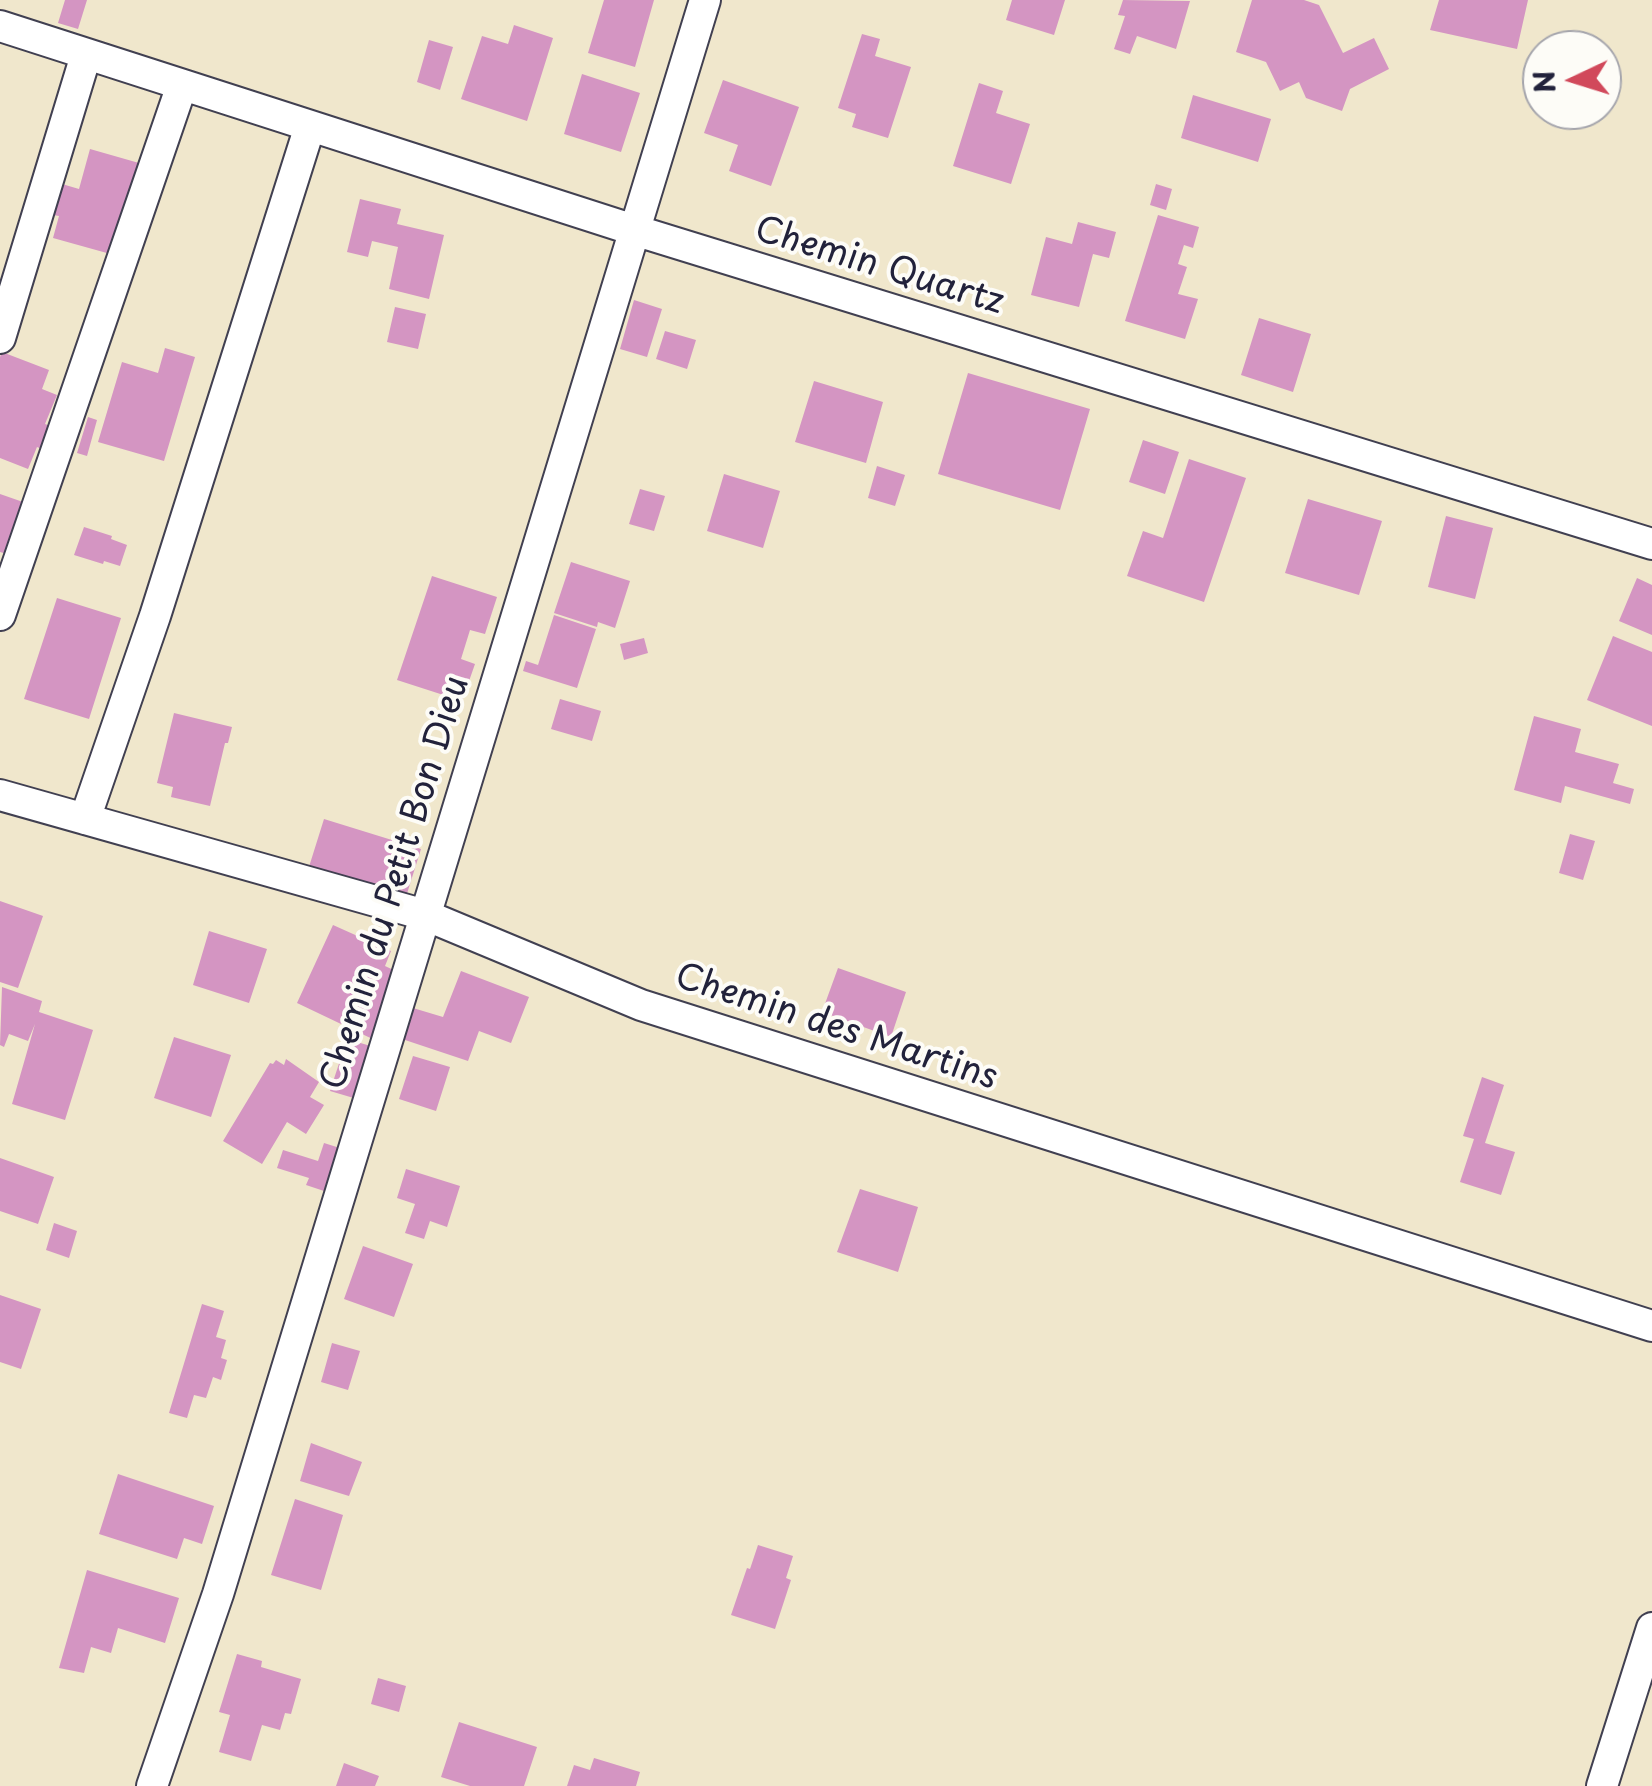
<!DOCTYPE html>
<style>
body{margin:0}
#map{position:relative;width:1652px;height:1786px;overflow:hidden;background:#f0e7cc;font-family:"Playpen Sans",sans-serif}
canvas{display:block}
.north{position:absolute;left:1522px;top:30px;width:100px;height:100px;box-sizing:border-box;background:#fdfcf7;border:2px solid #a5a5ac;border-radius:50%;rotate:266deg;font-size:28px;font-weight:700;line-height:40px;text-align:center;color:#22223b}
.north::after{content:'';display:block;margin:auto;width:35px;height:45px;background:#d1495b;clip-path:polygon(50% 0,100% 100%,50% 72%,0 100%)}
</style>
<div id="map">
<canvas width="1652" height="1786"></canvas>
<div class="north">N</div>
</div>
<script>
const context = document.querySelector('canvas').getContext('2d');
context.lineJoin = 'round';
function fillPath(path, color) { context.fillStyle = color; context.fill(path, 'evenodd'); }
const shape = rows => new Path2D(rows.map(r => 'M' + r).join(''));
function strokePath(path, color, width, dash) { context.strokeStyle = color; context.lineWidth = width; context.lineCap = dash ? 'butt' : 'round'; context.setLineDash(dash || []); context.stroke(path); }
function label(font, color, halo, rows, align = 'center') {
  context.font = font + ' "Playpen Sans",sans-serif'; context.lineWidth = 8; context.setLineDash([]); context.textBaseline = 'middle'; context.strokeStyle = halo; context.fillStyle = color; for (const [text, x, y, turn = 0] of rows) {
    context.save(); context.translate(x, y); context.rotate((+turn || 0) * Math.PI / 180); context.textAlign = isNaN(turn) ? turn : align; if (halo) context.strokeText(text, 0, 0); context.fillText(text, 0, 0); context.restore();
  }
}
fillPath(shape([
 [65,0,87,0,78,29,58,23],
 [604,0,654,0,635,67,588,53],
 [1012,0,1065,0,1054,35,1006,20],
 [1123,0,1190,1,1176,49,1137,36,1130,54,1114,49,1125,16,1118,15],
 [1252,0,1304,0,1319,5,1343,53,1374,38,1389,69,1350,89,1342,111,1306,98,1299,82,1280,91,1266,62,1236,52],
 [1439,0,1528,0,1517,49,1430,30],
 [514,25,553,38,527,121,461,99,482,36,508,44],
 [862,34,880,39,875,56,911,67,888,138,852,127,856,114,838,108],
 [429,40,453,47,440,90,417,82],
 [582,74,640,93,621,152,564,134],
 [723,80,799,107,771,186,729,171,738,145,704,133],
 [979,83,1003,91,996,113,1030,124,1011,184,953,166],
 [1193,95,1271,119,1258,162,1181,138],
 [90,149,139,163,114,255,53,238,59,216,53,215,62,184,79,189],
 [1156,184,1172,189,1166,210,1150,205],
 [360,199,401,209,397,224,444,235,429,299,389,289,398,247,372,241,368,257,347,252],
 [1158,215,1199,227,1193,248,1184,245,1178,264,1187,267,1178,294,1198,299,1185,339,1125,321],
 [1078,222,1116,232,1109,258,1093,254,1079,307,1031,295,1046,237,1072,244],
 [634,300,662,309,647,357,620,349],
 [395,307,426,314,418,349,387,342],
 [1259,318,1311,334,1293,392,1241,375],
 [665,331,696,340,687,369,656,359],
 [165,348,195,357,164,461,98,442,122,362,158,373],
 [2,352,49,370,42,389,57,395,45,424,61,430,52,453,37,447,28,469,0,458,0,357],
 [968,373,1090,409,1060,510,938,474],
 [814,381,883,402,866,463,795,442],
 [88,417,97,420,87,456,77,453],
 [1143,440,1179,452,1165,494,1129,482],
 [1189,459,1246,478,1204,602,1127,576,1143,531,1163,538],
 [877,466,905,475,895,506,868,498],
 [724,474,780,491,763,548,707,531],
 [640,489,665,496,654,531,629,524],
 [0,494,23,502,7,554,0,552],
 [1308,499,1382,521,1359,595,1285,573],
 [1446,516,1493,528,1475,599,1428,587],
 [84,527,112,536,111,539,127,545,120,566,104,561,103,564,74,555],
 [571,562,630,581,615,628,598,622,597,627,554,613],
 [432,576,497,597,485,634,470,630,461,659,475,664,462,701,397,680],
 [1637,578,1652,585,1652,635,1619,621],
 [57,598,121,618,89,719,24,699],
 [554,615,596,629,577,688,523,671,526,661,538,665],
 [1613,636,1652,652,1652,726,1587,700],
 [644,638,648,653,624,660,620,644],
 [560,699,601,711,592,741,551,729],
 [174,713,232,727,228,743,225,743,210,806,171,797,173,787,157,783],
 [1534,716,1581,729,1575,752,1619,764,1613,783,1634,789,1630,804,1565,786,1561,803,1514,790],
 [324,819,421,849,405,900,308,870],
 [1570,834,1595,841,1583,880,1559,873],
 [0,901,43,916,18,988,0,982],
 [333,925,391,951,385,966,402,974,383,1044,297,1003],
 [209,931,267,949,249,1003,193,985],
 [838,968,906,992,891,1037,822,1012],
 [461,971,529,997,511,1043,479,1031,468,1061,393,1036,403,1005,443,1017],
 [2,987,42,1001,39,1012,93,1030,65,1120,12,1104,35,1024,28,1041,9,1034,4,1047,0,1045],
 [174,1037,231,1055,211,1117,154,1098],
 [347,1039,374,1047,357,1099,330,1091],
 [413,1056,450,1067,436,1111,399,1099],
 [286,1059,319,1082,310,1097,324,1105,306,1134,287,1122,262,1164,223,1141,270,1063,273,1064,276,1060,284,1065],
 [1482,1077,1504,1085,1485,1143,1515,1152,1501,1195,1460,1182,1474,1139,1463,1136],
 [324,1143,343,1149,333,1182,327,1181,324,1191,306,1185,309,1178,277,1168,283,1150,318,1161],
 [0,1158,54,1177,38,1224,0,1211],
 [406,1169,460,1186,447,1227,430,1221,424,1239,405,1233,415,1204,397,1198],
 [860,1189,918,1207,898,1272,837,1252],
 [54,1223,77,1231,69,1258,46,1250],
 [363,1246,413,1264,394,1317,344,1299],
 [0,1295,41,1309,21,1369,0,1362],
 [202,1304,224,1311,216,1337,226,1340,221,1358,227,1360,221,1380,213,1377,206,1398,194,1395,187,1418,169,1413],
 [332,1343,360,1351,348,1390,321,1382],
 [311,1443,362,1462,349,1496,300,1481],
 [118,1474,214,1506,202,1544,184,1538,177,1559,99,1534],
 [295,1499,343,1515,321,1590,271,1575],
 [758,1545,793,1556,786,1578,791,1580,775,1629,731,1615,747,1568,750,1569],
 [87,1570,179,1598,165,1643,118,1628,111,1653,91,1647,84,1673,59,1668],
 [237,1654,262,1661,261,1667,301,1679,291,1714,285,1713,280,1730,262,1725,251,1761,219,1752,230,1715,219,1712],
 [378,1678,406,1686,399,1712,371,1704],
 [459,1722,537,1747,524,1786,470,1786,441,1777],
 [594,1758,640,1772,636,1786,567,1786,574,1765,590,1770],
 [344,1763,379,1776,375,1786,336,1786]
]), '#d495c2');
const minor = shape([
 [0,26,634,230,1652,544],
 [0,338,86,55],
 [0,615,182,85],
 [0,795,425,915,641,1005,1652,1326],
 [85,819,155,616,310,126],
 [152,1786,218,1594,705,0],
 [1602,1786,1652,1628]
]);
strokePath(minor, '#414051', 34);
strokePath(minor, '#fff', 30);
label('35px', '#22223b', '#fdfcf7', [
 ["Chemin Quartz",879,267,17],
 ["Chemin du Petit Bon Dieu",396,883,-73],
 ["Chemin des Martins",836,1028,18]
]);
</script>
